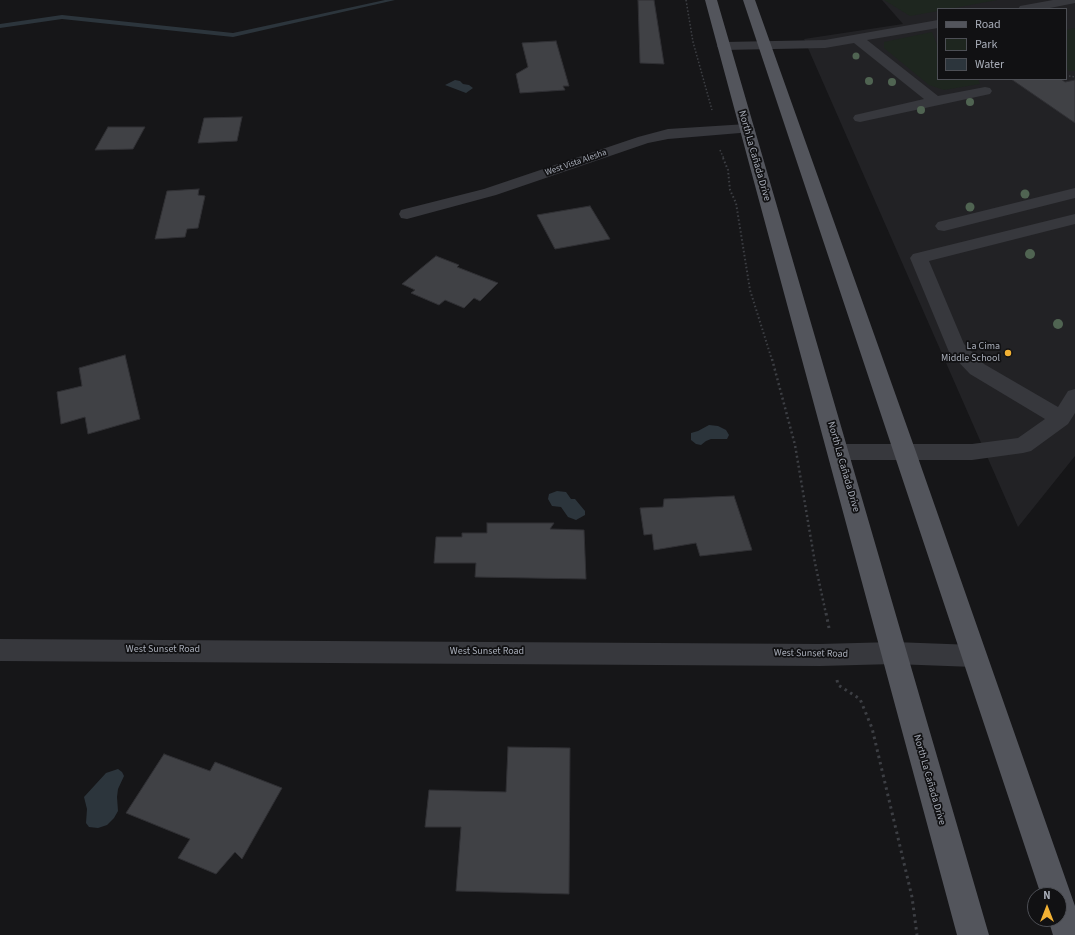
<!DOCTYPE html>
<meta charset="utf-8">
<style>
body{margin:0}
#map{position:relative;width:1075px;height:935px;overflow:hidden;background:#161618;font-family:"Source Sans 3",sans-serif}
canvas{display:block}
.legend{position:absolute;left:937px;top:8px;width:130px;height:72px;box-sizing:border-box;background:#111113;border:1px solid #4d4f55;margin:0;padding:5px 7px;list-style:none;font-size:12px;color:#a8adb8}
.legend li{display:flex;align-items:center;gap:8px;height:20px}
.legend b{width:20px;border:1px solid #4d4f55}
.north{position:absolute;left:1027px;top:887px;width:40px;height:40px;box-sizing:border-box;background:#111113;border:1px solid #4d4f55;border-radius:50%;rotate:0deg;font-size:11px;font-weight:700;line-height:16px;text-align:center;color:#a8adb8}
.north::after{content:'';display:block;margin:auto;width:14px;height:18px;background:#f2b134;clip-path:polygon(50% 0,100% 100%,50% 72%,0 100%)}
</style>
<div id="map">
<canvas width="1075" height="935"></canvas>
<ul class="legend">
<li><b style="height:5px;background:#53555c"></b>Road</li>
<li><b style="height:11px;background:#1e261f"></b>Park</li>
<li><b style="height:11px;background:#2c353c"></b>Water</li>
</ul>
<div class="north">N</div>
</div>
<script>
const context = document.querySelector('canvas').getContext('2d');
context.lineJoin = 'round';
function fillPath(path, color) { context.fillStyle = color; context.fill(path, 'evenodd'); }
const shape = rows => new Path2D(rows.map(r => 'M' + r).join(''));
function strokePath(path, color, width, dash) { context.strokeStyle = color; context.lineWidth = width; context.lineCap = dash ? 'butt' : 'round'; context.setLineDash(dash || []); context.stroke(path); }
function label(font, color, halo, rows, align = 'center') {
  context.font = font + ' "Source Sans 3",sans-serif'; context.lineWidth = 3.5; context.setLineDash([]); context.textBaseline = 'middle'; context.strokeStyle = halo; context.fillStyle = color; for (const [text, x, y, turn = 0] of rows) {
    context.save(); context.translate(x, y); context.rotate((+turn || 0) * Math.PI / 180); context.textAlign = isNaN(turn) ? turn : align; if (halo) context.strokeText(text, 0, 0); context.fillText(text, 0, 0); context.restore();
  }
}
fillPath(shape([
 [882,0,1075,0,1075,456,1018,527,804,39,903,24],
 [938,9,1066,9,1066,79,938,79]
]), '#222225');
fillPath(shape([
 [884,0,997,0,949,9,938,9,938,11,910,16],
 [1075,28,1075,71,1068,71,1066,65,1066,30],
 [932,32,938,47,938,79,978,79,980,84,944,90,929,85,884,48,884,42]
]), '#1e261f');
fillPath(shape([
 [455,80,460,81,463,84,469,85,473,88,466,93,445,85],
 [709,425,718,426,726,430,729,435,727,439,711,439,706,441,701,445,696,444,691,440,691,433,698,431],
 [557,491,566,492,571,499,575,499,585,511,585,515,576,520,568,517,561,507,552,506,548,499,549,494],
 [118,769,122,772,124,776,118,789,117,797,118,811,114,818,107,825,98,828,89,827,86,823,87,809,84,797,106,773]
]), '#2c353c');
fillPath(shape([
 [385,0,395,0,233,37,62,19,0,28,0,24,62,15,233,33,385,0]
]), '#2c353c');
const building = shape([
 [638,0,654,0,664,64,640,63,638,0],
 [556,41,569,86,563,86,565,90,520,93,516,74,528,67,522,43,556,41],
 [1011,79,1061,79,1065,82,1075,80,1075,123,1011,79],
 [242,117,237,141,198,143,204,118,242,117],
 [108,127,145,127,133,149,95,150,108,127],
 [199,189,198,195,205,196,198,228,187,229,185,237,155,239,167,191,199,189],
 [590,206,610,239,555,249,537,215,590,206],
 [436,256,459,265,457,267,498,283,480,301,474,298,464,308,445,300,439,305,411,293,415,290,402,284,436,256],
 [125,355,140,419,88,434,85,417,61,424,57,392,82,386,79,368,125,355],
 [734,496,752,550,700,556,696,543,654,550,652,534,644,535,640,508,663,507,664,499,734,496],
 [487,523,554,523,550,529,584,530,586,579,475,577,476,563,434,563,436,537,462,537,462,533,487,533,487,523],
 [508,747,570,748,569,894,456,891,461,827,425,827,429,790,506,792,508,747],
 [164,754,210,771,215,762,282,788,242,859,235,852,216,874,178,858,190,839,126,813,164,754]
]);
fillPath(building, '#404145');
strokePath(building, '#303034', 1);
strokePath(shape([
 [686,0,693,42,712,110],
 [1069,76,1075,77],
 [720,150,724,159]
]), '#3d3f44', 1.5, [1.5, 2]);
strokePath(shape([
 [723,158,728,170,730,190,736,203,750,290,772,360]
]), '#3d3f44', 2, [1.5, 2.5]);
strokePath(shape([
 [772,359,795,445,815,563,826,614]
]), '#3d3f44', 2.5, [2, 3]);
strokePath(shape([
 [826,613,829,628],
 [837,680,838,685,860,699,872,728,912,897,917,935]
]), '#3d3f44', 3, [2.5, 4]);
fillPath(shape([
 [1053,0,1075,0,1075,3,1045,9,1018,9,1020,6,1053,0],
 [938,20,938,28,867,40,938,96,985,87,990,88,992,91,990,94,860,122,855,121,853,118,855,115,924,99,854,43,825,48,724,50,719,49,717,46,719,43,724,42,825,40,938,20],
 [747,124,752,126,755,129,752,132,668,139,648,143,496,195,407,219,401,218,399,214,401,210,484,189,638,137,668,129,747,124],
 [1075,188,1075,198,944,231,938,230,935,226,938,222,1075,188],
 [1075,214,1075,224,929,261,964,344,984,364,1058,407,1068,391,1075,389,1075,413,1068,424,1031,451,1023,453,972,460,839,460,831,458,828,452,831,446,839,444,972,444,1018,438,1045,419,970,374,949,352,910,258,913,254,1075,214],
 [0,639,820,644,894,642,974,645,983,648,987,656,983,664,974,667,894,664,820,666,0,661,0,639]
]), '#37383d');
fillPath(shape([
 [705,0,717,0,989,935,957,935,705,0],
 [743,0,755,0,916,452,1075,906,1075,935,1053,935,1048,919,1059,919,1059,895,1041,895,743,0]
]), '#53555c');
context.fillStyle = '#506452';
for (const [x, y, r] of [
 [856,56,3.5],
 [869,81,4],
 [892,82,4],
 [970,102,4],
 [921,110,4],
 [1025,194,4.5],
 [970,207,4.5],
 [1030,254,5],
 [1058,324,5]
]) { context.beginPath(); context.arc(x, y, r, 0, 2 * Math.PI); context.fill(); }
for (const [x, y, r, color] of [
 [1008,353,4,"#f2b134"]
]) { const dot = new Path2D(); dot.arc(x, y, r, 0, 2 * Math.PI); context.fillStyle = color; context.fill(dot); strokePath(dot, '#111113', 1.5); }
label('9px', '#a8adb8', '#111113', [
 ["West Vista Alesha",576,163,-19]
]);
label('10px', '#a8adb8', '#111113', [
 ["North La Cañada Drive",754,156,74],
 ["North La Cañada Drive",843,467,74],
 ["West Sunset Road",163,650],
 ["West Sunset Road",487,652],
 ["West Sunset Road",811,654,1],
 ["North La Cañada Drive",929,780,74]
]);
label('10px', '#a8adb8', '#111113', [
 ["La Cima",1000,347],
 ["Middle School",1000,359]
], 'right');
</script>
